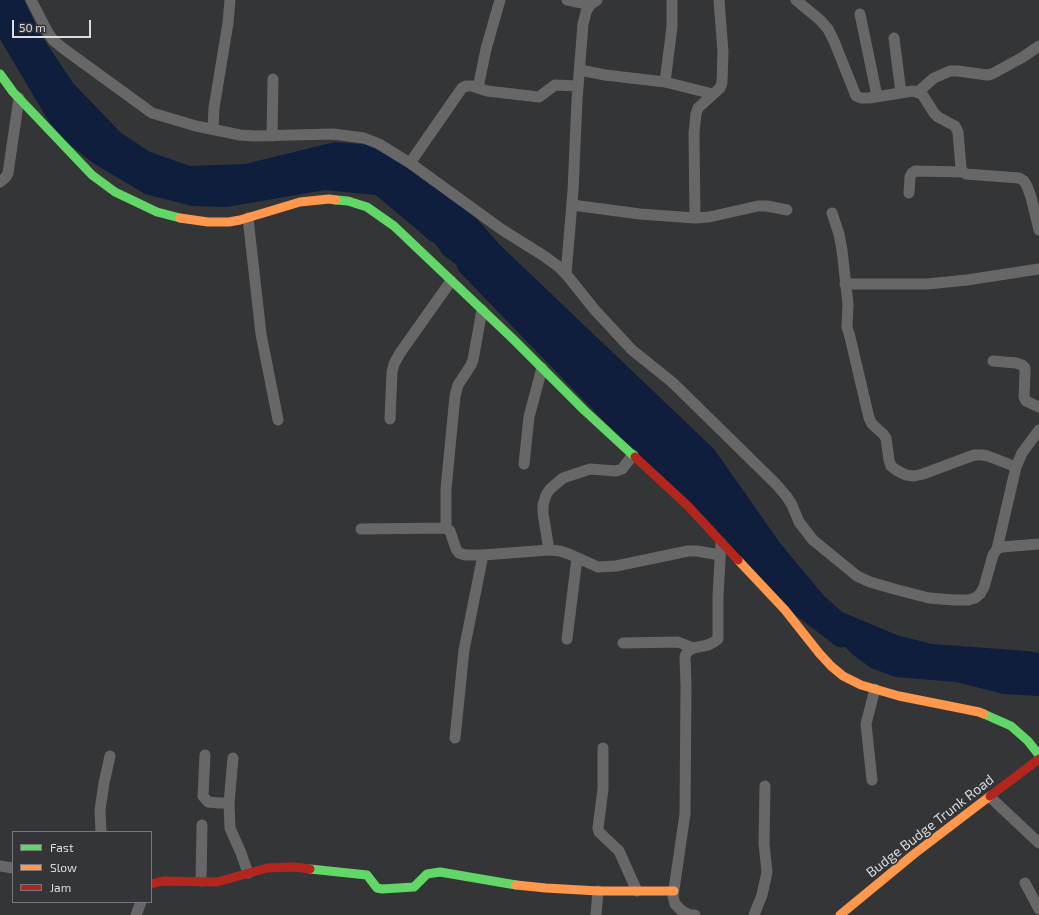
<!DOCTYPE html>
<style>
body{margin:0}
#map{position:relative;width:1039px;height:915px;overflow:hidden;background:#343537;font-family:"Exo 2",sans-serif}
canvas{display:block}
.legend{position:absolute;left:12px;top:831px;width:140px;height:72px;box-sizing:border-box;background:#333538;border:1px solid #76787a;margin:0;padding:5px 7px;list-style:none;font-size:12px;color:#dbdcde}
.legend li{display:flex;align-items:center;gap:8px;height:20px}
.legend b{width:20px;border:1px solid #76787a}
.scale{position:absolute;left:12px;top:20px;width:79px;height:18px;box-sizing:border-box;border:2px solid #dbdcde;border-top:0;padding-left:5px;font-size:12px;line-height:14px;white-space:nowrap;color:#dbdcde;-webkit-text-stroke:3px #333538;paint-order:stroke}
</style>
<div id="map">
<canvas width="1039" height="915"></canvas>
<ul class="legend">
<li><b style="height:5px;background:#63d668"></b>Fast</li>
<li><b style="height:5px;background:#ff974d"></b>Slow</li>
<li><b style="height:5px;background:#b3261e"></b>Jam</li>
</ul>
<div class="scale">50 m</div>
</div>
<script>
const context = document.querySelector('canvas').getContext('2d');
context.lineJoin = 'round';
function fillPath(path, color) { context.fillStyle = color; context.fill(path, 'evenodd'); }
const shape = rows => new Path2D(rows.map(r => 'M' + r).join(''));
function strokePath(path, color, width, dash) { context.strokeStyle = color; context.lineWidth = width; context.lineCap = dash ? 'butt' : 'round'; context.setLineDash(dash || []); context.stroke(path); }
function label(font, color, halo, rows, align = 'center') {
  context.font = font + ' "Exo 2",sans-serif'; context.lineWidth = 3.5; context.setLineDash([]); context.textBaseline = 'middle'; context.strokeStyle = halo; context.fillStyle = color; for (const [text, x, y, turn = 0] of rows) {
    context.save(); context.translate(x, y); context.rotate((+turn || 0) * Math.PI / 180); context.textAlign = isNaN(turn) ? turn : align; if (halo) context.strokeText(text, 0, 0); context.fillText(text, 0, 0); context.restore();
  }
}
fillPath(shape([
 [0,0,24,0,41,35,73,83,121,133,150,152,190,166,245,164,335,142,370,145,391,155,469,210,500,245,714,449,780,543,824,596,842,612,897,635,932,644,1027,651,1039,653,1039,696,1003,694,956,682,896,677,871,668,852,654,492,290,443,255,408,204,385,196,325,190,227,207,192,206,145,194,93,163,64,140,49,122,0,39]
]), '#0f1e3d');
strokePath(shape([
 [376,183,424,223,435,233],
 [466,265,786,596,841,638]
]), '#0f1e3d', 19);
strokePath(shape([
 [31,0,47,31,53,40,64,49,152,113,196,126,240,135,254,136,333,134,364,138,379,144,410,163,501,229,544,256,559,267,566,274,594,309,632,350,672,382,776,484,787,497,792,505,799,522,813,540,857,576,870,582,894,589,929,598,954,600,968,600,975,598,980,594,984,587,993,555,997,549,1002,547,1039,544],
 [567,0,590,5],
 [796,0,820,20,828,29,834,41,856,96,861,98,869,98,913,91,922,94,934,113,938,117,955,126,958,132,961,168,963,172,966,174,1019,178,1024,181,1027,186,1031,197,1039,230],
 [860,14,877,96],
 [894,38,901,93],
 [580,70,605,75,665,82,713,94],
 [665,82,672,27,672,0],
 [478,88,486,49,500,0],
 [918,92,934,78,950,71,958,71,987,75,992,74,1023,57,1039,46],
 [213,129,214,108,228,23,230,0],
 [272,136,273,79],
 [410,163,462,88,466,86,472,86,487,91,539,97,555,85,578,86],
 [0,182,6,177,8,173,19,98],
 [909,193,910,177,912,173,915,171,963,172],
 [572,205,640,214,695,218,709,217,758,206,767,206,787,210],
 [832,213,839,234,842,250,848,304,847,327,850,337,869,418,872,424,883,434,886,438,889,460,891,466,896,470,906,475,914,476,923,474,974,455,982,455,988,456,1016,467],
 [248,218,261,334,278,420],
 [695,218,694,133,696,114,698,108,720,88,722,83,723,52,719,0],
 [566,274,573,191,577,100,583,24,586,12,590,5,597,0],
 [845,284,927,284,967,280,1039,269],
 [993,361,1016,363,1022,365,1025,368,1025,373,1024,397,1026,401,1039,407],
 [390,419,392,372,394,364,400,353,451,281],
 [524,464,529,417,542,368],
 [446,528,446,489,455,396,458,385,471,365,473,360,482,310],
 [361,529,446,528,450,531,456,549,459,553,465,555,483,555,549,550,560,551,569,554,598,567,616,566,688,551,697,551,720,555],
 [997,549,1016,467,1022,453,1039,430],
 [549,550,543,513,543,505,546,495,550,489,563,478,590,469,616,471,622,469,633,455],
 [567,639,577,558],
 [623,643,678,642,693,648],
 [455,738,464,650,483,555],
 [603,748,603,789,598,828,599,832,619,851,637,891],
 [205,755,203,796,208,802,219,803,229,803],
 [233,758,229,803,230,828,241,853,248,873],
 [872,780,866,724,875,689],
 [990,797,1039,843],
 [101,832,100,810,104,783,110,756],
 [0,866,13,868],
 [201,881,202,825],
 [1025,883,1039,909],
 [136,915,141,902],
 [596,915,598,891],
 [695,915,690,915,681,910,675,904,673,896,685,814,686,686,685,657,687,652,693,648,708,645,714,642,718,639,718,596,721,543],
 [754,915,762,895,767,872,764,844,765,786]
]), '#676768', 11);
strokePath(shape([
 [0,74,13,92,92,175,115,192,157,212,180,218],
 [336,200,348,201,367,207,394,226,513,339,584,410,635,457],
 [984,714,1011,726,1028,741,1039,755],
 [310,869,367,875,377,888,382,889,414,887,427,874,440,872,516,885]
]), '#63d668', 9);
strokePath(shape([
 [180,218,208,222,229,222,240,220,300,202,329,199,336,200],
 [738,560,785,610,819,653,831,666,843,676,861,685,899,696,979,712,984,714],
 [516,885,546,888,598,891,674,891],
 [840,915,914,854,990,796]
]), '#ff974d', 9);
strokePath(shape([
 [635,457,688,506,738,560],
 [990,796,1039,759],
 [151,884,163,881,217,882,267,868,294,867,310,869]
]), '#b3261e', 9);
label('14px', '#dbdcde', '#333538', [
 ["Budge Budge Trunk Road",930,826,-38]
]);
</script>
